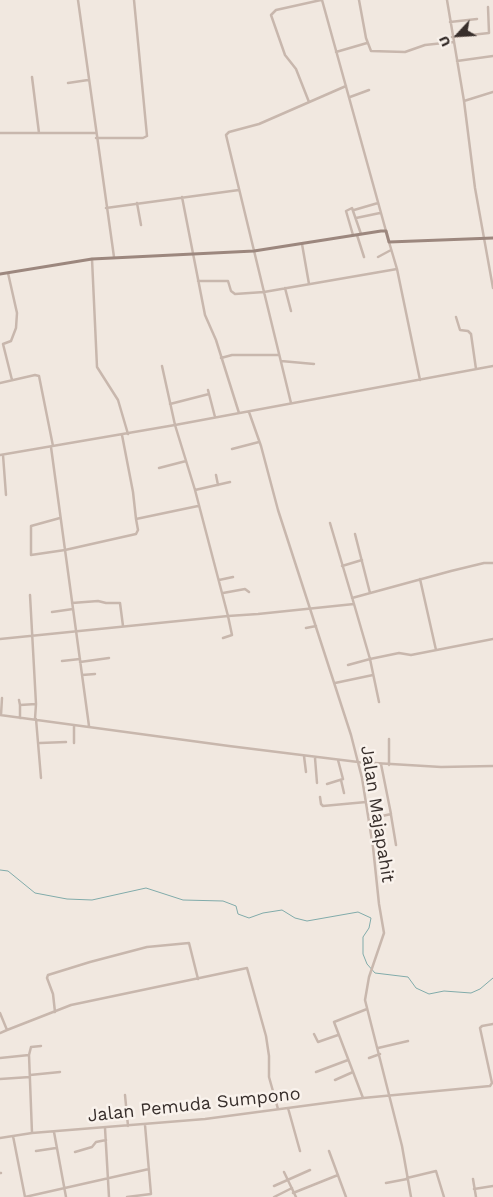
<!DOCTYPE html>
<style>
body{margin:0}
#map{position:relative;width:493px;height:1197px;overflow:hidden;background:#f1e8e0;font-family:"Work Sans",sans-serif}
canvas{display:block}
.north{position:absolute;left:433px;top:10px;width:50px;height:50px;-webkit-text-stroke:4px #f9f2ec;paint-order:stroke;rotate:245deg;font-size:14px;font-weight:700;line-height:20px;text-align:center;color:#372e2b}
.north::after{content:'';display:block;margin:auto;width:18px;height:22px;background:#372e2b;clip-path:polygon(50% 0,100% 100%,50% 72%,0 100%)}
</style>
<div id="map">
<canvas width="493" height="1197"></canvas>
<div class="north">U</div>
</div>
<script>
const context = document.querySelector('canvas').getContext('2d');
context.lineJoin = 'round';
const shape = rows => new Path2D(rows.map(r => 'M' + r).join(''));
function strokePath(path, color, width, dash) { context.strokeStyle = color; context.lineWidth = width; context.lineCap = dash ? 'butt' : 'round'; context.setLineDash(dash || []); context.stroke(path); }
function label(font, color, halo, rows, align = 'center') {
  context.font = font + ' "Work Sans",sans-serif'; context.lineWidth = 5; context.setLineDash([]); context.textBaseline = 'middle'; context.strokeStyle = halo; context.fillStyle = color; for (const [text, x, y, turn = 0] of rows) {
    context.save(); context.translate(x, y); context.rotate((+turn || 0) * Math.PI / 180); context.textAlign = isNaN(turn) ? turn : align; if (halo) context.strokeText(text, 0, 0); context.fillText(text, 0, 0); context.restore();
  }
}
strokePath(shape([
 [0,870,8,871,35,893,67,899,92,900,146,888,183,900,223,901,236,906,238,914,249,918,263,913,282,910,295,918,307,921,358,912,371,918,369,928,363,937,363,954,367,964,375,973,408,977,416,988,429,994,444,991,471,993,480,989,493,978]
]), '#81abaa', 1);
strokePath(shape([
 [78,0,114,257],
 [322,0,386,231],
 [359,0,366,38,371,51,405,52,425,45,453,42],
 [447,0,464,101,475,188,493,288],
 [450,22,477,19],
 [452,37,489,33,488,7],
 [336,52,367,43],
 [457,61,493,56],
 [32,77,39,133],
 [68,83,88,80],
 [346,86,259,124,229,132,226,135,264,292,397,269,389,242],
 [350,97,369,90],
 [464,101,493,92],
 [309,102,296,69,285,55,271,15,276,10,321,0],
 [0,133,96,133],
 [96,138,143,138,147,136,134,0],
 [182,197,205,315,216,340,239,413],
 [137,203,141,225],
 [106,208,239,190],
 [354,210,378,203],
 [356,218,380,213],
 [353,235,346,211,352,208,361,234],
 [357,235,364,257],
 [302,244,309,284],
 [378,257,391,250],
 [92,259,97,367,118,400,128,434],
 [397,269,420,380],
 [8,273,17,313,16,328,11,341,3,344,12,380],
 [198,281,228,281,231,291,235,294,264,292,291,403],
 [285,288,291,311],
 [456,317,460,330,468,331,471,334,476,369],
 [221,358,232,355,279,355],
 [281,361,314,364],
 [162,366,175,425,195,490,228,616,258,614,354,604,370,659,399,653,411,655,493,639],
 [0,383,35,375,39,376,53,446],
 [208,390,215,417],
 [170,404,209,394],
 [249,412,261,446,278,510,351,735,362,778,373,847,379,904,384,933,369,977,365,1000,402,1146,411,1197],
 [122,435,133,492,136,519,198,506],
 [51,447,89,726],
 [232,449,259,442],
 [0,455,175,425,493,366],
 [3,455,6,495],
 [159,468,186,461],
 [216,475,218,485],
 [195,490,230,482],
 [60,518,31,526,31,555,65,550,136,534,138,530,136,519],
 [330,523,354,604],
 [355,534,370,593],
 [342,566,362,560],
 [420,579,436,650],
 [219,580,233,577],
 [223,593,245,589,249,592],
 [30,595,36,704,35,719],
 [352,598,451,571,484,563,493,563],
 [72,603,98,601,106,603,120,603,123,626],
 [52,612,73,609],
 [306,628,316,626],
 [0,639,228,616,232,635,223,638],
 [62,661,80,659],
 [80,662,109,658],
 [348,665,370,659,379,702],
 [82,675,95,674],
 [335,683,373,675],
 [19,700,20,705],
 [0,715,229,746,358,762,441,767,493,766],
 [1,715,2,698],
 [20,718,20,705,36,704],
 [36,719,41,778],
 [389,739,389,765],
 [40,743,66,742],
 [74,743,74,725],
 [304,756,306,772],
 [315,758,317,783],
 [341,780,344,793],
 [327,784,343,779,338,760],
 [320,797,321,804,323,806,366,802],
 [391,815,396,845],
 [369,819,391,814,381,764],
 [55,1012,53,994,47,978,48,975,90,962,147,947,189,943,198,979],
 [0,1013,7,1030,71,1005,247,968,266,1036,269,1056,269,1077,278,1109],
 [0,1033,7,1030],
 [314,1034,318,1042,338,1035],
 [378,1048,408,1041],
 [29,1055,31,1047,41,1046],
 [0,1058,29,1055,32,1133],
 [369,1058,380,1054],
 [316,1072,348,1060],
 [30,1075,60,1072],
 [0,1079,30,1077],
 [335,1080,353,1072],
 [125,1095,128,1126],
 [363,1098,334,1022,367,1009],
 [288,1108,300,1151],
 [105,1128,109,1197],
 [54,1132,66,1197],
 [13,1136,25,1197],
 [0,1138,32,1133,205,1119,363,1098,490,1086,492,1083,480,1028,482,1026,493,1024],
 [36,1151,56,1148],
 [329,1151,346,1197],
 [75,1152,92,1147,96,1142,106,1140],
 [284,1172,296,1197],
 [0,1173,1,1173],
 [407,1178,436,1171,444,1197],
 [473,1179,476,1197],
 [386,1183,407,1179],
 [274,1186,310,1170],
 [474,1189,493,1186],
 [293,1193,338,1175],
 [25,1197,149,1169],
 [127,1197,151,1194,145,1125],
 [274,1197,292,1188]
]), '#c8b7ad', 2.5);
strokePath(shape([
 [0,274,92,259,254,251,381,231,386,231,389,242,493,238]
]), '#9c877e', 3);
label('18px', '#372e2b', '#f9f2ec', [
 ["Jalan Majapahit",377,814,81],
 ["Jalan Pemuda Sumpono",194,1105,-6]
]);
</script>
